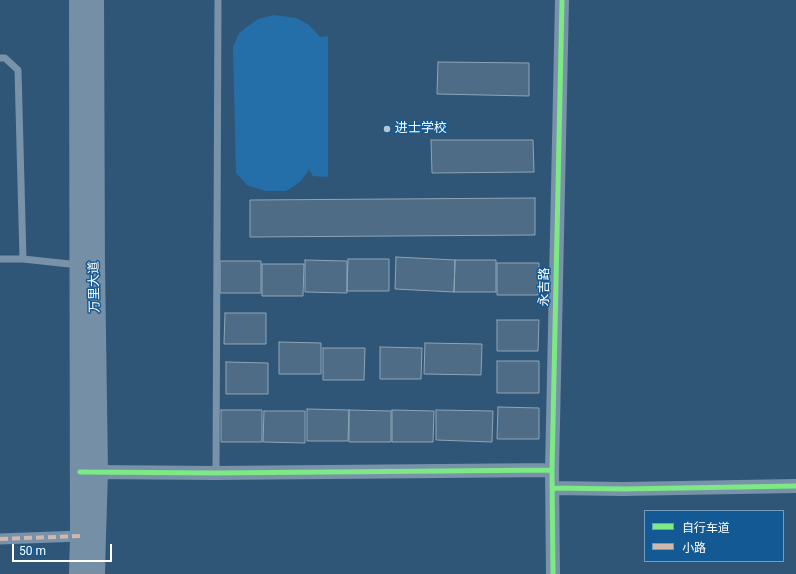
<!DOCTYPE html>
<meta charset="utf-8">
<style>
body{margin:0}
#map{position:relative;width:796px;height:574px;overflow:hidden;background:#305677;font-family:Roboto,"Noto Sans SC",sans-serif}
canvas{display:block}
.legend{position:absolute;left:644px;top:510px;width:140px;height:52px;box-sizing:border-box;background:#135994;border:1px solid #719bbf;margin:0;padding:5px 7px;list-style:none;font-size:12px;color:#fff}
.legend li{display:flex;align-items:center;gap:8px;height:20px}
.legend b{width:20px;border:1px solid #719bbf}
.scale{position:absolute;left:12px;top:544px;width:100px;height:18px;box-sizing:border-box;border:2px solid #fff;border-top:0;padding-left:5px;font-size:12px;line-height:14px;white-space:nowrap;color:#fff;-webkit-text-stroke:3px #135994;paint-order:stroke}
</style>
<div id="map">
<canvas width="796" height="574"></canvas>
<ul class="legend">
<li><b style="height:5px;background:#7ce984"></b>自行车道</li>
<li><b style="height:5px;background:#d1b7ad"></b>小路</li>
</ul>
<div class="scale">50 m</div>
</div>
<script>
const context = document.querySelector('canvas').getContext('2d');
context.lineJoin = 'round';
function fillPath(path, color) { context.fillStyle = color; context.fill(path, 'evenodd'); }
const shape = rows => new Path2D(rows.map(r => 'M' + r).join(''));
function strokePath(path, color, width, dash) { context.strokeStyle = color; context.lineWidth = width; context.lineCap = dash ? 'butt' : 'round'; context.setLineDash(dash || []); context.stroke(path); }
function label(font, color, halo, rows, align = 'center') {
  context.font = font + ' Roboto,"Noto Sans SC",sans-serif'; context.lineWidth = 3; context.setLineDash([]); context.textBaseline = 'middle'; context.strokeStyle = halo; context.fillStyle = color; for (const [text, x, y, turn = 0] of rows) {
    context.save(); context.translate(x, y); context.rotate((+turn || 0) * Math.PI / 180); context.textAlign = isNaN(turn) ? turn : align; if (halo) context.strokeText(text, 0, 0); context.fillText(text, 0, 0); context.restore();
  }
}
fillPath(shape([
 [274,15,296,18,309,25,320,37,328,36,328,177,313,176,309,170,300,182,286,191,265,191,247,185,236,173,233,47,239,33,258,19]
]), '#246ea9');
const building = shape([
 [438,62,529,63,529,96,437,94,438,62],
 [431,140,533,140,534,172,432,173,431,140],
 [535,198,535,235,250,237,250,200,535,198],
 [396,257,455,260,454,292,395,289,396,257],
 [348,259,389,259,389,291,347,291,348,259],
 [305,260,347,261,347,293,305,292,305,260],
 [455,260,496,260,496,292,454,292,455,260],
 [220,261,261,261,261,293,220,293,220,261],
 [497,263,539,263,538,295,497,295,497,263],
 [262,264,304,264,303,296,262,296,262,264],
 [225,313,266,313,266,344,224,344,225,313],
 [497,320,539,320,538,351,497,351,497,320],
 [279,342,321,343,321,374,279,374,279,342],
 [425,343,482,344,481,375,424,374,425,343],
 [380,347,422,348,421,379,380,379,380,347],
 [323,348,365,348,364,380,323,380,323,348],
 [497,361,539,361,539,393,497,393,497,361],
 [226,362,268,363,268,394,226,394,226,362],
 [498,407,539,408,539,439,497,439,498,407],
 [307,409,349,410,348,441,307,441,307,409],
 [221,410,262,410,262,442,221,442,221,410],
 [349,410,391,411,391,442,349,442,349,410],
 [392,410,434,411,433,442,392,442,392,410],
 [436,410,493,411,492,442,436,440,436,410],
 [264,411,305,411,305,443,263,442,264,411]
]);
fillPath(building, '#4e6c86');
strokePath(building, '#8ea4b7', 1);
strokePath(shape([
 [0,58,5,58,18,70,23,259],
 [0,259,23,259,79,265],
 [216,473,218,0]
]), '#7892a9', 7);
strokePath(shape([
 [0,539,80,536]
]), '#7892a9', 11);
strokePath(shape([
 [90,472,216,473,552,470],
 [552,488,623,489,796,486],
 [553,574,552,470,562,0]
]), '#7892a9', 14);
strokePath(shape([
 [94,0,95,264,98,472,96,536,95,574],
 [79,574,80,536,79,0]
]), '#748fa6', 20);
strokePath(shape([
 [0,539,80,536]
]), '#d1b7ad', 4, [8, 4]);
strokePath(shape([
 [80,472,216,473,552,470],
 [552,488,623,489,796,486],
 [553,574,552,470,562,0]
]), '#7ce984', 5);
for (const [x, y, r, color] of [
 [387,129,4,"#b7c4cf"]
]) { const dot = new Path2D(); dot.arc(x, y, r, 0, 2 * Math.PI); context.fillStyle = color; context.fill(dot); strokePath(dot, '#135994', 1.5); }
label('13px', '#fff', '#135994', [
 ["进士学校",395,129]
], 'left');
label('13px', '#fff', '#135994', [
 ["万里大道",95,287,-91],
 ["永吉路",545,287,-89]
]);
</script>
